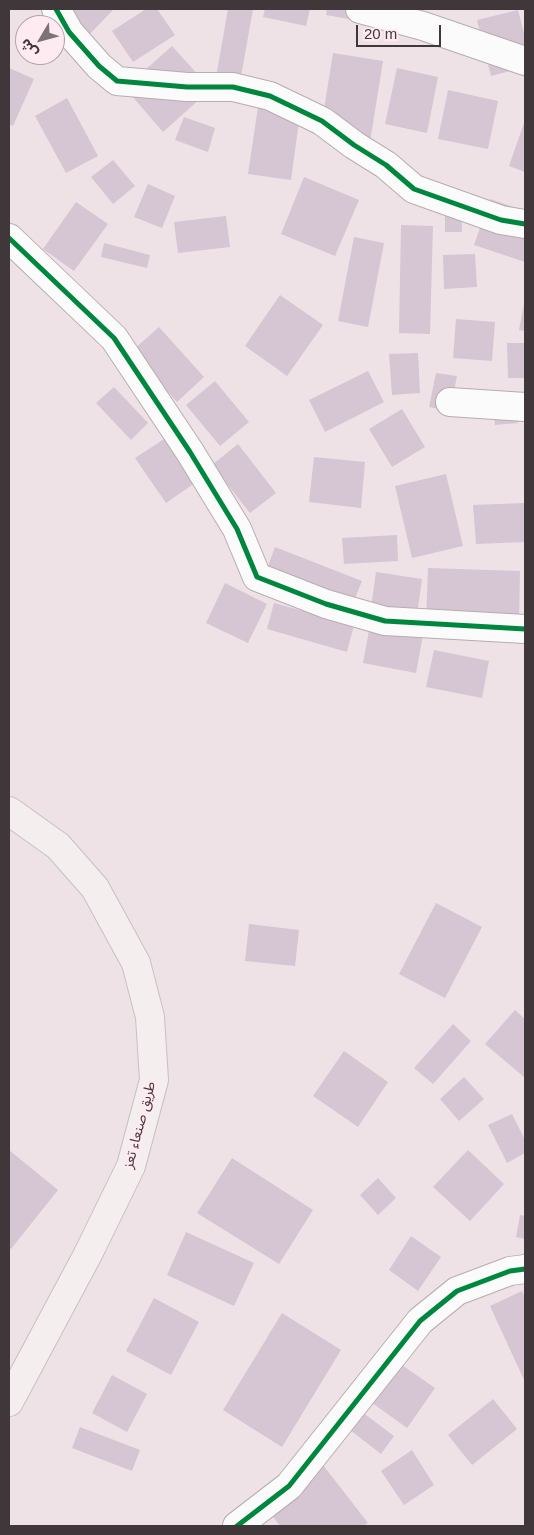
<!DOCTYPE html>
<meta charset="utf-8">
<style>
body{margin:0}
#map{position:relative;width:534px;height:1535px;overflow:hidden;background:#eee2e6;font-family:Arial,"Noto Sans Arabic",sans-serif}
canvas{display:block}
.frame{position:absolute;inset:0;border:10px solid #40373a;pointer-events:none}
.north{position:absolute;left:15px;top:15px;width:50px;height:50px;box-sizing:border-box;background:#feebf2;border:1px solid #b2a3a8;border-radius:50%;rotate:233deg;font-size:14px;font-weight:700;line-height:20px;text-align:center;color:#40373a}
.north::after{content:'';display:block;margin:auto;width:18px;height:22px;background:#7d7376;clip-path:polygon(50% 0,100% 100%,50% 72%,0 100%)}
.scale{position:absolute;left:356px;top:25px;width:85px;height:22px;box-sizing:border-box;border:2px solid #40373a;border-top:0;padding-left:6px;font-size:15px;line-height:18px;white-space:nowrap;color:#40373a;-webkit-text-stroke:4px #feebf2;paint-order:stroke}
</style>
<div id="map">
<canvas width="534" height="1535"></canvas>
<div class="frame"></div>
<div class="north">ش</div>
<div class="scale">20 m</div>
</div>
<script>
const context = document.querySelector('canvas').getContext('2d');
context.lineJoin = 'round';
function fillPath(path, color) { context.fillStyle = color; context.fill(path, 'evenodd'); }
const shape = rows => new Path2D(rows.map(r => 'M' + r).join(''));
function strokePath(path, color, width, dash) { context.strokeStyle = color; context.lineWidth = width; context.lineCap = dash ? 'butt' : 'round'; context.setLineDash(dash || []); context.stroke(path); }
function label(font, color, halo, rows, align = 'center') {
  context.font = font + ' Arial,"Noto Sans Arabic",sans-serif'; context.lineWidth = 5; context.setLineDash([]); context.textBaseline = 'middle'; context.strokeStyle = halo; context.fillStyle = color; for (const [text, x, y, turn = 0] of rows) {
    context.save(); context.translate(x, y); context.rotate((+turn || 0) * Math.PI / 180); context.textAlign = isNaN(turn) ? turn : align; if (halo) context.strokeText(text, 0, 0); context.fillText(text, 0, 0); context.restore();
  }
}
fillPath(shape([
 [60,9,114,9,83,41],
 [146,9,157,9,175,35,133,62,112,31],
 [228,9,253,9,240,82,216,77],
 [265,9,310,9,306,26,263,17],
 [327,9,374,9,372,23,326,15],
 [518,10,525,37,525,67,491,76,477,20],
 [172,46,211,89,163,132,125,88],
 [333,53,383,61,370,142,320,134],
 [9,68,34,79,13,126,9,124],
 [397,68,438,77,427,133,385,124],
 [448,90,498,101,488,149,438,139],
 [67,98,98,156,66,173,35,116],
 [258,107,300,114,291,180,248,174],
 [184,117,215,128,208,152,175,140],
 [525,120,525,172,509,166],
 [113,160,135,186,113,204,91,177],
 [304,177,359,200,335,256,281,234],
 [148,184,175,196,162,228,134,217],
 [445,195,461,195,462,232,445,232],
 [490,199,525,211,525,262,474,245],
 [76,202,108,224,74,271,43,249],
 [226,216,230,247,178,253,174,222],
 [401,225,433,226,430,334,399,333],
 [354,237,384,243,368,327,338,321],
 [104,243,150,255,147,268,101,257],
 [475,254,477,287,444,289,443,255],
 [280,295,323,325,287,376,245,346],
 [524,304,525,304,525,331,519,330],
 [456,319,495,322,492,361,453,358],
 [159,327,204,377,177,402,131,352],
 [507,343,525,343,525,378,508,378],
 [418,353,420,393,392,395,389,354],
 [368,371,384,402,325,432,309,400],
 [436,373,457,376,450,411,429,407],
 [215,381,249,422,220,446,186,405],
 [114,387,148,423,131,440,96,403],
 [517,405,518,423,495,425,493,407],
 [402,409,425,447,392,467,369,429],
 [164,439,195,483,166,503,135,458],
 [238,444,276,493,250,513,212,465],
 [314,457,365,462,361,508,309,502],
 [446,474,463,546,412,558,395,486],
 [524,503,525,542,476,544,473,505],
 [397,535,398,561,344,564,342,538],
 [275,547,362,581,351,608,265,574],
 [428,568,520,571,519,625,426,621],
 [376,572,422,579,416,622,370,615],
 [225,583,267,604,248,643,206,623],
 [274,603,354,625,347,652,267,629],
 [370,625,423,635,416,673,363,663],
 [434,650,489,661,482,698,426,687],
 [436,903,482,927,445,998,399,974],
 [249,924,299,930,295,966,245,961],
 [515,1010,525,1019,524,1077,485,1044],
 [453,1024,471,1041,433,1084,414,1068],
 [344,1051,388,1082,358,1127,313,1096],
 [464,1077,484,1099,459,1121,440,1099],
 [512,1114,525,1140,525,1153,507,1163,488,1125],
 [9,1150,58,1190,11,1249,9,1247],
 [468,1150,504,1184,470,1221,433,1187],
 [232,1158,313,1210,279,1264,197,1213],
 [378,1178,396,1198,378,1215,360,1195],
 [520,1215,525,1216,525,1239,516,1237],
 [186,1232,254,1263,234,1306,167,1275],
 [411,1236,441,1257,418,1291,389,1270],
 [522,1291,525,1297,525,1382,490,1306],
 [154,1298,199,1322,171,1375,126,1351],
 [282,1313,341,1350,282,1447,223,1410],
 [392,1358,435,1388,407,1428,364,1397],
 [112,1375,147,1394,127,1432,92,1413],
 [493,1399,517,1429,472,1465,448,1435],
 [354,1406,394,1436,381,1454,341,1423],
 [80,1427,140,1450,132,1471,72,1448],
 [412,1450,434,1485,404,1505,381,1471],
 [323,1465,368,1523,363,1526,280,1526,267,1509]
]), '#d6c5d3');
const minor = shape([
 [56,9,69,32,99,66,117,81,187,87,233,87,270,96,322,121,354,145,386,165,414,189,501,220,525,224],
 [360,9,423,26,525,61],
 [9,238,114,338,190,452,237,529,257,577,326,604,385,621,525,629],
 [450,402,525,407],
 [237,1526,289,1486,420,1321,457,1291,510,1271,525,1269]
]);
const trunk = shape([
 [9,811,58,846,95,888,136,963,150,1017,154,1080,131,1166,88,1254,9,1402]
]);
strokePath(minor, '#b6adb0', 30);
strokePath(trunk, '#c7c1c4', 30);
strokePath(minor, '#fcfbfb', 28);
strokePath(trunk, '#f4eeee', 28);
strokePath(shape([
 [56,9,69,32,99,66,117,81,187,87,233,87,270,96,322,121,354,145,386,165,414,189,501,220,525,224],
 [9,238,114,338,190,452,237,529,257,577,326,604,385,621,525,629],
 [237,1526,289,1486,420,1321,457,1291,510,1271,525,1269]
]), '#00873e', 5);
label('14px', '#40373a', '#feebf2', [
 ["طريق صنعاء تعز",140,1125,-75]
]);
</script>
